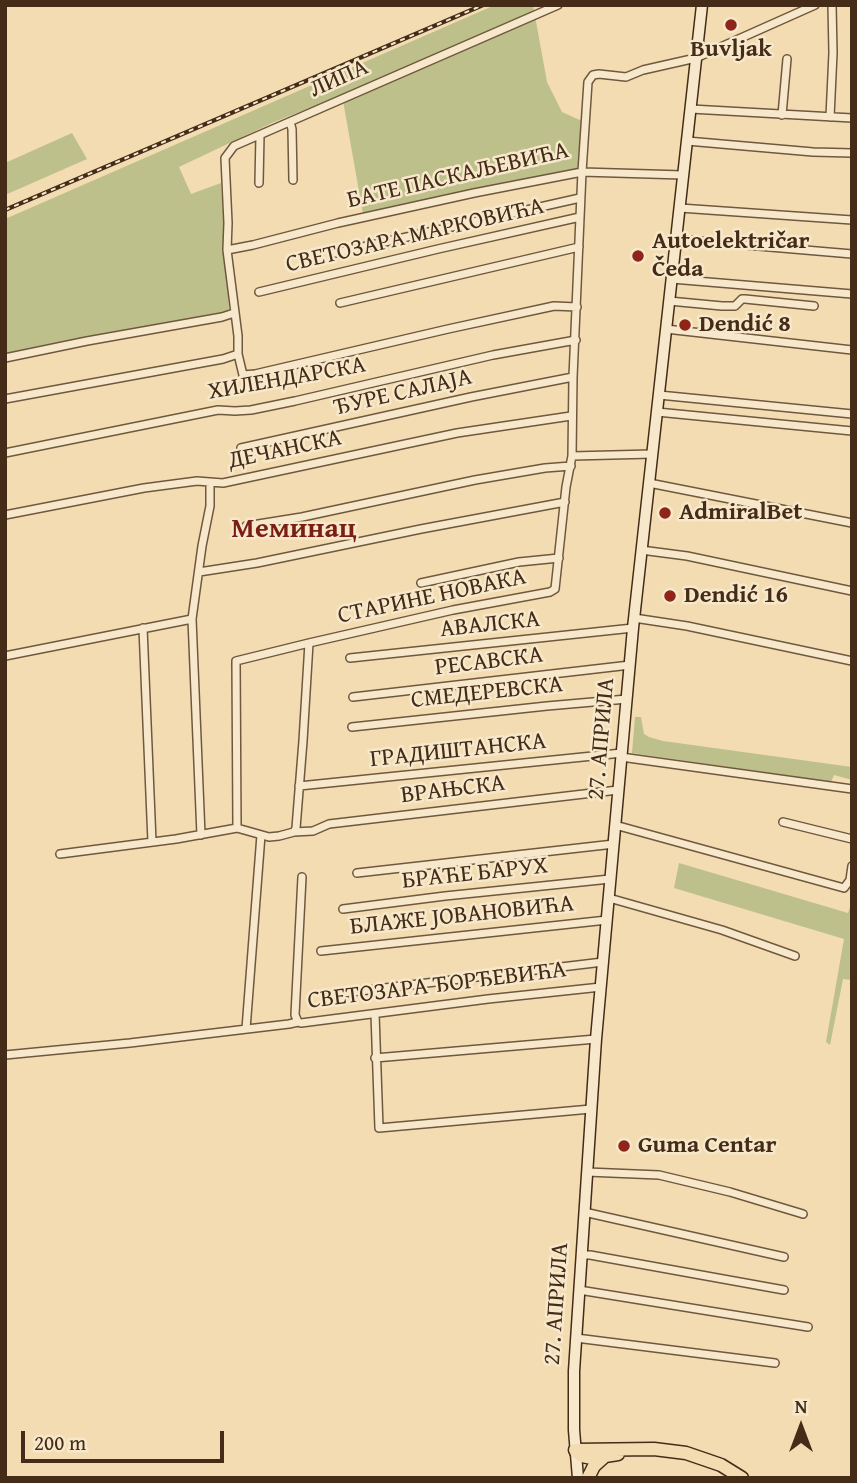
<!DOCTYPE html>
<meta charset="utf-8">
<style>
body{margin:0}
#map{position:relative;width:857px;height:1483px;overflow:hidden;background:#f3dcb1;font-family:"Gentium Book Plus",serif}
canvas{display:block}
.frame{position:absolute;inset:0;border:7px solid #442c18;pointer-events:none}
.north{position:absolute;left:766px;top:1392px;width:70px;height:70px;-webkit-text-stroke:5px #f7e8cc;paint-order:stroke;rotate:0deg;font-size:19px;font-weight:700;line-height:28px;text-align:center;color:#442c18}
.north::after{content:'';display:block;margin:auto;width:24px;height:32px;background:#442c18;clip-path:polygon(50% 0,100% 100%,50% 72%,0 100%)}
.scale{position:absolute;left:21px;top:1431px;width:203px;height:32px;box-sizing:border-box;border:4px solid #442c18;border-top:0;padding-left:9px;font-size:21px;line-height:24px;white-space:nowrap;color:#442c18;-webkit-text-stroke:5px #f7e8cc;paint-order:stroke}
</style>
<div id="map">
<canvas width="857" height="1483"></canvas>
<div class="frame"></div>
<div class="north">N</div>
<div class="scale">200 m</div>
</div>
<script>
const context = document.querySelector('canvas').getContext('2d');
context.lineJoin = 'round';
function fillPath(path, color) { context.fillStyle = color; context.fill(path, 'evenodd'); }
const shape = rows => new Path2D(rows.map(r => 'M' + r).join(''));
function strokePath(path, color, width, dash) { context.strokeStyle = color; context.lineWidth = width; context.lineCap = dash ? 'butt' : 'round'; context.setLineDash(dash || []); context.stroke(path); }
function label(font, color, halo, rows, align = 'center') {
  context.font = font + ' "Gentium Book Plus",serif'; context.lineWidth = 5; context.setLineDash([]); context.textBaseline = 'middle'; context.strokeStyle = halo; context.fillStyle = color; for (const [text, x, y, turn = 0] of rows) {
    context.save(); context.translate(x, y); context.rotate((+turn || 0) * Math.PI / 180); context.textAlign = isNaN(turn) ? turn : align; if (halo) context.strokeText(text, 0, 0); context.fillText(text, 0, 0); context.restore();
  }
}
fillPath(shape([
 [495,5,533,5,547,82,562,112,582,121,580,168,363,214,342,95,274,122,179,167,191,194,221,183,229,309,222,314,127,330,5,354,5,219],
 [72,133,87,159,5,195,5,163],
 [635,717,641,717,644,734,649,737,663,741,852,767,852,780,834,775,831,782,632,753],
 [679,863,848,913,852,901,852,980,843,979,830,1045,826,1042,844,939,674,888]
]), '#bdc08a');
const minor = shape([
 [558,5,234,146,225,158,228,223,227,250,238,336,238,354,243,375,255,374,448,329,554,306,577,307],
 [691,109,852,118],
 [782,115,787,59],
 [830,117,833,53,832,5],
 [290,122,292,129,293,180],
 [687,141,813,152,852,153],
 [259,183,260,135],
 [680,208,852,220],
 [676,239,852,254],
 [227,250,253,245,338,223,474,193,582,172,588,82,593,75,599,74,626,77,643,70,696,58,815,5],
 [336,253,580,198],
 [672,279,852,294],
 [259,292,438,249,580,217],
 [669,301,722,306,735,306,742,299,745,299,814,306],
 [340,303,579,247],
 [666,329,852,350],
 [5,358,87,341,222,317,234,313],
 [659,395,852,414],
 [5,399,223,359,238,354],
 [657,412,852,431],
 [241,448,471,397,573,377],
 [5,453,218,410,235,411,251,410,295,401,493,355,576,340],
 [572,456,652,454],
 [649,483,852,523],
 [5,515,144,488,197,481,223,483,457,433,571,416],
 [246,526,302,517,475,480,545,468,571,466],
 [641,550,687,556,852,591],
 [199,572,257,563,421,529,565,502],
 [421,583,519,562,559,558],
 [634,618,687,626,852,661],
 [143,628,152,842],
 [5,656,192,619],
 [350,658,633,628],
 [353,697,630,665],
 [352,727,547,706,627,699],
 [621,757,852,789],
 [299,786,622,753],
 [783,822,852,839],
 [615,825,844,888,850,880,852,866],
 [237,828,236,661,309,643,453,610,550,592,555,589,566,487,572,456,573,377,582,172,683,175],
 [294,832,313,831,329,824,618,790],
 [201,835,192,619,202,546,210,506,210,483],
 [60,854,176,839,237,828,269,837,279,836,294,832,296,828,303,741,309,643],
 [357,873,614,844],
 [302,877,295,1015,298,1022,301,1023,488,999,601,987],
 [609,898,722,930,795,956],
 [343,909,445,896,610,879],
 [321,951,607,920],
 [326,995,603,962],
 [375,1014,379,1128,591,1109],
 [246,1029,261,835],
 [5,1055,130,1043,289,1024,298,1022],
 [375,1058,596,1039],
 [587,1172,659,1175,730,1192,803,1214],
 [584,1212,784,1257],
 [581,1255,590,1255,784,1290],
 [579,1290,808,1327],
 [576,1338,775,1363]
]);
const secondary = shape([
 [578,1478,574,1430,574,1371,596,1039,633,628,702,5]
]);
const primary = shape([
 [575,1450,654,1449,686,1453,721,1465,742,1478],
 [576,1452,582,1456,592,1458,618,1454],
 [588,1478,594,1466,604,1457]
]);
strokePath(minor, '#70583e', 10);
strokePath(secondary, '#442c18', 13);
strokePath(primary, '#442c18', 15);
strokePath(minor, '#f7e8cc', 7);
strokePath(secondary, '#f7e8cc', 10);
strokePath(primary, '#f3dcb1', 12);
const rail = shape([
 [5,210,483,5]
]);
strokePath(rail, '#442c18', 4.5);
strokePath(rail, '#f7e8cc', 2, [5]);
for (const [x, y, r, color] of [
 [731,25,7,"#8f2418"],
 [638,256,7,"#8f2418"],
 [685,325,7,"#8f2418"],
 [665,513,7,"#8f2418"],
 [670,596,7,"#8f2418"],
 [624,1146,7,"#8f2418"]
]) { const dot = new Path2D(); dot.arc(x, y, r, 0, 2 * Math.PI); context.fillStyle = color; context.fill(dot); strokePath(dot, '#f7e8cc', 2.5); }
label('bold 24px', '#442c18', '#f7e8cc', [
 ["Buvljak",731,50,"center"],
 ["Autoelektričar",652,242],
 ["Čeda",652,270],
 ["Dendić 8",699,325],
 ["AdmiralBet",679,513],
 ["Dendić 16",684,596],
 ["Guma Centar",638,1146]
], 'left');
label('24px', '#442c18', '#f7e8cc', [
 ["ЛИПА",339,79,-24],
 ["БАТЕ ПАСКАЉЕВИЋА",458,176,-13],
 ["СВЕТОЗАРА МАРКОВИЋА",415,236,-13],
 ["ХИЛЕНДАРСКА",287,379,-10],
 ["ЂУРЕ САЛАЈА",403,393,-13],
 ["ДЕЧАНСКА",285,450,-12],
 ["СТАРИНЕ НОВАКА",432,597,-12],
 ["АВАЛСКА",490,625,-6],
 ["РЕСАВСКА",489,662,-7],
 ["СМЕДЕРЕВСКА",487,693,-6],
 ["27. АПРИЛА",602,739,-85],
 ["ГРАДИШТАНСКА",458,751,-6],
 ["ВРАЊСКА",453,790,-7],
 ["БРАЋЕ БАРУХ",475,874,-6],
 ["БЛАЖЕ ЈОВАНОВИЋА",462,916,-6],
 ["СВЕТОЗАРА ЂОРЂЕВИЋА",437,986,-7],
 ["27. АПРИЛА",557,1304,-86]
]);
label('bold 28px', '#7a1f14', '#f7e8cc', [
 ["Меминац",294,530]
]);
</script>
